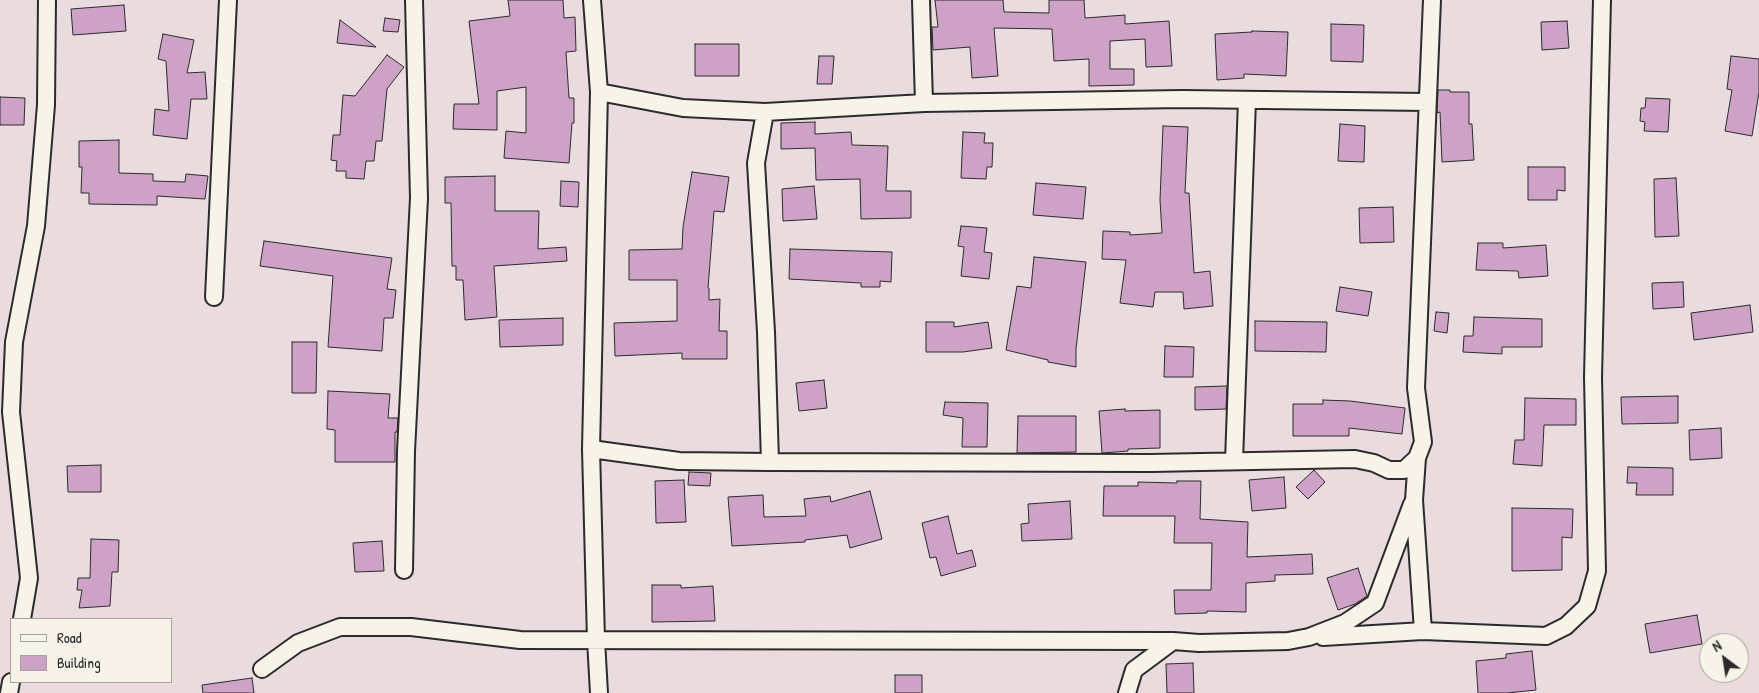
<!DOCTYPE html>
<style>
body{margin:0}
#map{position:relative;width:1759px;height:693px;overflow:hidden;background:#eadbde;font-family:"Patrick Hand",sans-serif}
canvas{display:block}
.legend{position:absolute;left:10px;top:618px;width:162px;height:65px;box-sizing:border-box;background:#f7f3e8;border:1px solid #a5a39c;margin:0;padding:6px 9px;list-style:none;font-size:15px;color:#2b2b2b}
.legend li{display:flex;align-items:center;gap:10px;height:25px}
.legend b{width:25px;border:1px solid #a5a39c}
.north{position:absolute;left:1699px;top:633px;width:50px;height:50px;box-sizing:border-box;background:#f7f3e8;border:1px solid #a5a39c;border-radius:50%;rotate:329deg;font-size:14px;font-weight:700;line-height:20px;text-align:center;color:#2b2b2b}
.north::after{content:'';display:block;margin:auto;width:18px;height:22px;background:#2b2b2b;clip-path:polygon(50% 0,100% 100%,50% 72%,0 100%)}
</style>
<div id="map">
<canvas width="1759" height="693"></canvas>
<ul class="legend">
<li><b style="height:6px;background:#f7f3e8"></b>Road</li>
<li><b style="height:14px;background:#cda2c6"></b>Building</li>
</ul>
<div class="north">N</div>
</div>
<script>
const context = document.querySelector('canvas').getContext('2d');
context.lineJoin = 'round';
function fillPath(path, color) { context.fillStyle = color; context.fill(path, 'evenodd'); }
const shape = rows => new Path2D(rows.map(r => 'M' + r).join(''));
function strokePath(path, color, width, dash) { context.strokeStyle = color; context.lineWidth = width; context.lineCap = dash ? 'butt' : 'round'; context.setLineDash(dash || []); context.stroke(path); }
const building = shape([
 [508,0,563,0,564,18,575,17,576,51,566,52,569,98,574,98,574,123,572,123,569,163,504,158,506,131,526,133,526,87,497,91,497,130,453,129,454,104,479,104,469,21,510,16,508,0],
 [935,0,1003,0,1004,12,1049,13,1049,0,1084,0,1085,18,1125,15,1125,24,1169,21,1172,66,1146,67,1145,39,1110,41,1110,69,1134,69,1134,85,1089,86,1089,59,1054,61,1052,29,994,28,998,76,972,78,970,47,933,50,932,27,938,27,935,0],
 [124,5,126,31,73,35,71,9,124,5],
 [385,18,400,20,398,32,383,31,385,18],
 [340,20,376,47,337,43,340,20],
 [1567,21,1569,48,1542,50,1541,22,1567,21],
 [1331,24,1364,25,1363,62,1331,61,1331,24],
 [1252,31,1288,32,1286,76,1244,74,1244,78,1217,80,1215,34,1252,32,1252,31],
 [163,34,194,40,187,73,205,72,207,99,191,99,187,139,153,135,155,109,169,111,166,61,158,59,163,34],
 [695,44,739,44,739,76,695,76,695,44],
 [387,55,404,67,387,89,382,141,376,141,374,161,366,161,364,179,346,178,346,171,336,171,337,161,331,160,333,135,340,135,343,95,355,96,387,55],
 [819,56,834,56,832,84,817,84,819,56],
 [1731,56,1759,59,1759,92,1752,136,1725,131,1732,90,1727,89,1731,56],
 [1438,90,1450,90,1450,92,1469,92,1469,124,1472,124,1474,160,1442,162,1440,112,1437,113,1438,90],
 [0,97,25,98,24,125,0,125,0,97],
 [1646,98,1670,99,1668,132,1644,131,1645,122,1640,121,1641,108,1645,108,1646,98],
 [815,122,815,134,851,132,852,145,888,146,886,191,911,191,911,218,861,219,860,179,816,180,815,148,781,149,781,123,815,122],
 [1340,124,1365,126,1364,162,1338,161,1340,124],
 [1163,126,1188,127,1185,193,1189,193,1194,273,1210,271,1213,306,1184,309,1183,292,1155,292,1153,307,1120,303,1126,260,1102,259,1103,231,1130,232,1130,235,1162,233,1160,200,1163,126],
 [963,132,985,133,984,143,993,143,992,167,987,167,986,179,961,178,963,132],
 [119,140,119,173,153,174,153,181,185,182,186,174,208,176,205,199,157,196,157,205,89,204,89,193,81,193,82,167,79,167,79,141,119,140],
 [1528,167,1565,167,1565,191,1557,190,1557,200,1528,200,1528,167],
 [692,172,729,177,724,212,714,211,708,288,709,288,709,300,720,299,719,331,727,331,727,359,682,359,682,353,615,356,614,323,677,321,677,280,629,280,629,250,682,249,683,227,692,172],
 [495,176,495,211,539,211,538,249,566,247,567,261,494,266,497,317,465,320,463,280,456,280,456,266,452,266,451,203,445,203,445,177,495,176],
 [1676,178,1679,236,1655,237,1654,179,1676,178],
 [561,181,579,182,578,207,560,206,561,181],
 [1036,183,1086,187,1083,219,1033,215,1036,183],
 [814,186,817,219,783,221,782,189,814,186],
 [1393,207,1394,242,1360,243,1359,208,1393,207],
 [961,226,987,228,984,252,992,253,989,279,961,276,964,247,958,246,961,226],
 [264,241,392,258,387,289,396,290,393,318,384,318,382,351,328,347,333,276,260,266,264,241],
 [1478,243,1503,243,1503,248,1546,245,1548,276,1519,278,1518,271,1476,270,1478,243],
 [790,249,892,252,891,282,880,281,880,287,861,287,861,283,789,279,790,249],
 [1034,257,1086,262,1076,349,1076,367,1048,362,1048,360,1006,350,1017,286,1031,288,1034,257],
 [1683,282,1684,307,1653,309,1652,283,1683,282],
 [1340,287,1372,292,1368,316,1336,311,1340,287],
 [1750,305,1753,332,1694,340,1691,313,1750,305],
 [1436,312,1449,313,1447,333,1434,331,1436,312],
 [1474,317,1542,319,1542,347,1502,347,1502,354,1463,352,1464,336,1473,336,1474,317],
 [563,318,563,345,500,347,499,320,563,318],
 [1255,321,1327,322,1326,352,1255,351,1255,321],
 [926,322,954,322,954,327,988,322,992,348,963,352,926,352,926,322],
 [292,342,317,342,316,393,292,393,292,342],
 [1165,346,1194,347,1193,377,1164,377,1165,346],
 [824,380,827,408,799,411,796,383,824,380],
 [1227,386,1226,409,1195,410,1195,387,1227,386],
 [328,391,390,394,388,418,398,418,397,432,395,432,395,462,335,462,335,430,327,429,328,391],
 [1678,396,1678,423,1622,424,1621,397,1678,396],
 [1525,398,1576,399,1576,425,1544,425,1542,466,1513,464,1515,440,1524,440,1525,398],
 [1323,400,1350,401,1405,408,1402,434,1349,428,1349,436,1293,436,1293,404,1323,404,1323,400],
 [945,402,988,403,987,447,962,447,963,418,943,415,945,402],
 [1125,409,1125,411,1160,410,1160,448,1128,449,1128,451,1102,453,1099,411,1125,409],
 [1018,416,1076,416,1076,452,1017,453,1018,416],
 [1721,428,1722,458,1690,460,1689,430,1721,428],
 [101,465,101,492,68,492,67,466,101,465],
 [1628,467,1673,468,1673,495,1636,495,1637,483,1627,483,1628,467],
 [1314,470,1325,482,1308,499,1296,487,1314,470],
 [689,472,711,473,710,486,688,485,689,472],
 [1284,477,1286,508,1252,511,1249,480,1284,477],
 [684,480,686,522,656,523,655,481,684,480],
 [1177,481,1201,481,1200,519,1248,522,1247,557,1312,554,1313,574,1275,575,1275,581,1246,583,1246,612,1207,611,1207,613,1175,614,1174,590,1211,590,1212,543,1174,543,1175,516,1103,516,1104,486,1138,486,1138,482,1177,483,1177,481],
 [870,491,882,539,850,548,847,535,805,540,805,542,732,546,728,497,763,495,764,517,806,516,804,499,830,496,831,502,870,491],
 [1070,501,1072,539,1022,541,1021,524,1029,523,1028,504,1070,501],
 [1512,508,1573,509,1572,538,1562,537,1562,570,1512,571,1512,508],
 [948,516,957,554,972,550,976,566,941,576,936,557,930,558,922,523,948,516],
 [91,539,119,540,118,572,112,572,110,606,79,608,82,590,77,590,78,578,90,578,91,539],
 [382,541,384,571,355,572,353,543,382,541],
 [1358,568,1367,596,1355,604,1338,610,1327,578,1358,568],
 [652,585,681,585,681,588,713,586,715,621,652,622,652,585],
 [1697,615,1702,644,1650,653,1645,624,1697,615],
 [1532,651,1536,690,1507,693,1478,693,1476,661,1506,658,1506,654,1532,651],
 [1193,663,1194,693,1167,693,1166,664,1193,663],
 [895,675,922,675,922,693,895,693,895,675],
 [252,678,254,693,203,693,202,685,252,678]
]);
fillPath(building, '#cda2c6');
strokePath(building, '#2b2b2b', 1);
const street = shape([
 [592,0,599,92,591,449,596,640,599,693],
 [921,0,924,103],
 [599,92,683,108,765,112],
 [214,297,228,0],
 [591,449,679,461,770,462,766,332,756,163,765,112,924,103,1182,99,1427,102],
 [1417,458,1414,500,1423,631,1546,636,1566,626,1587,606,1597,571,1593,377,1602,0],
 [1234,461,1247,100],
 [770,462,1151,463,1355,459,1374,463,1389,470,1404,470,1417,458,1423,442,1416,388,1432,0],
 [404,570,406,451,419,198,414,0],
 [22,619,29,578,11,412,14,342,36,226,46,105,47,0],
 [1323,637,1423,631],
 [262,669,298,643,340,627,411,627,520,640,1173,641],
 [9,693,11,682],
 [1127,693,1134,670,1173,641,1199,643,1288,641,1309,637,1345,623,1375,603,1412,504]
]);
strokePath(street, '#2b2b2b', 20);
strokePath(street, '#f7f3e8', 16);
</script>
